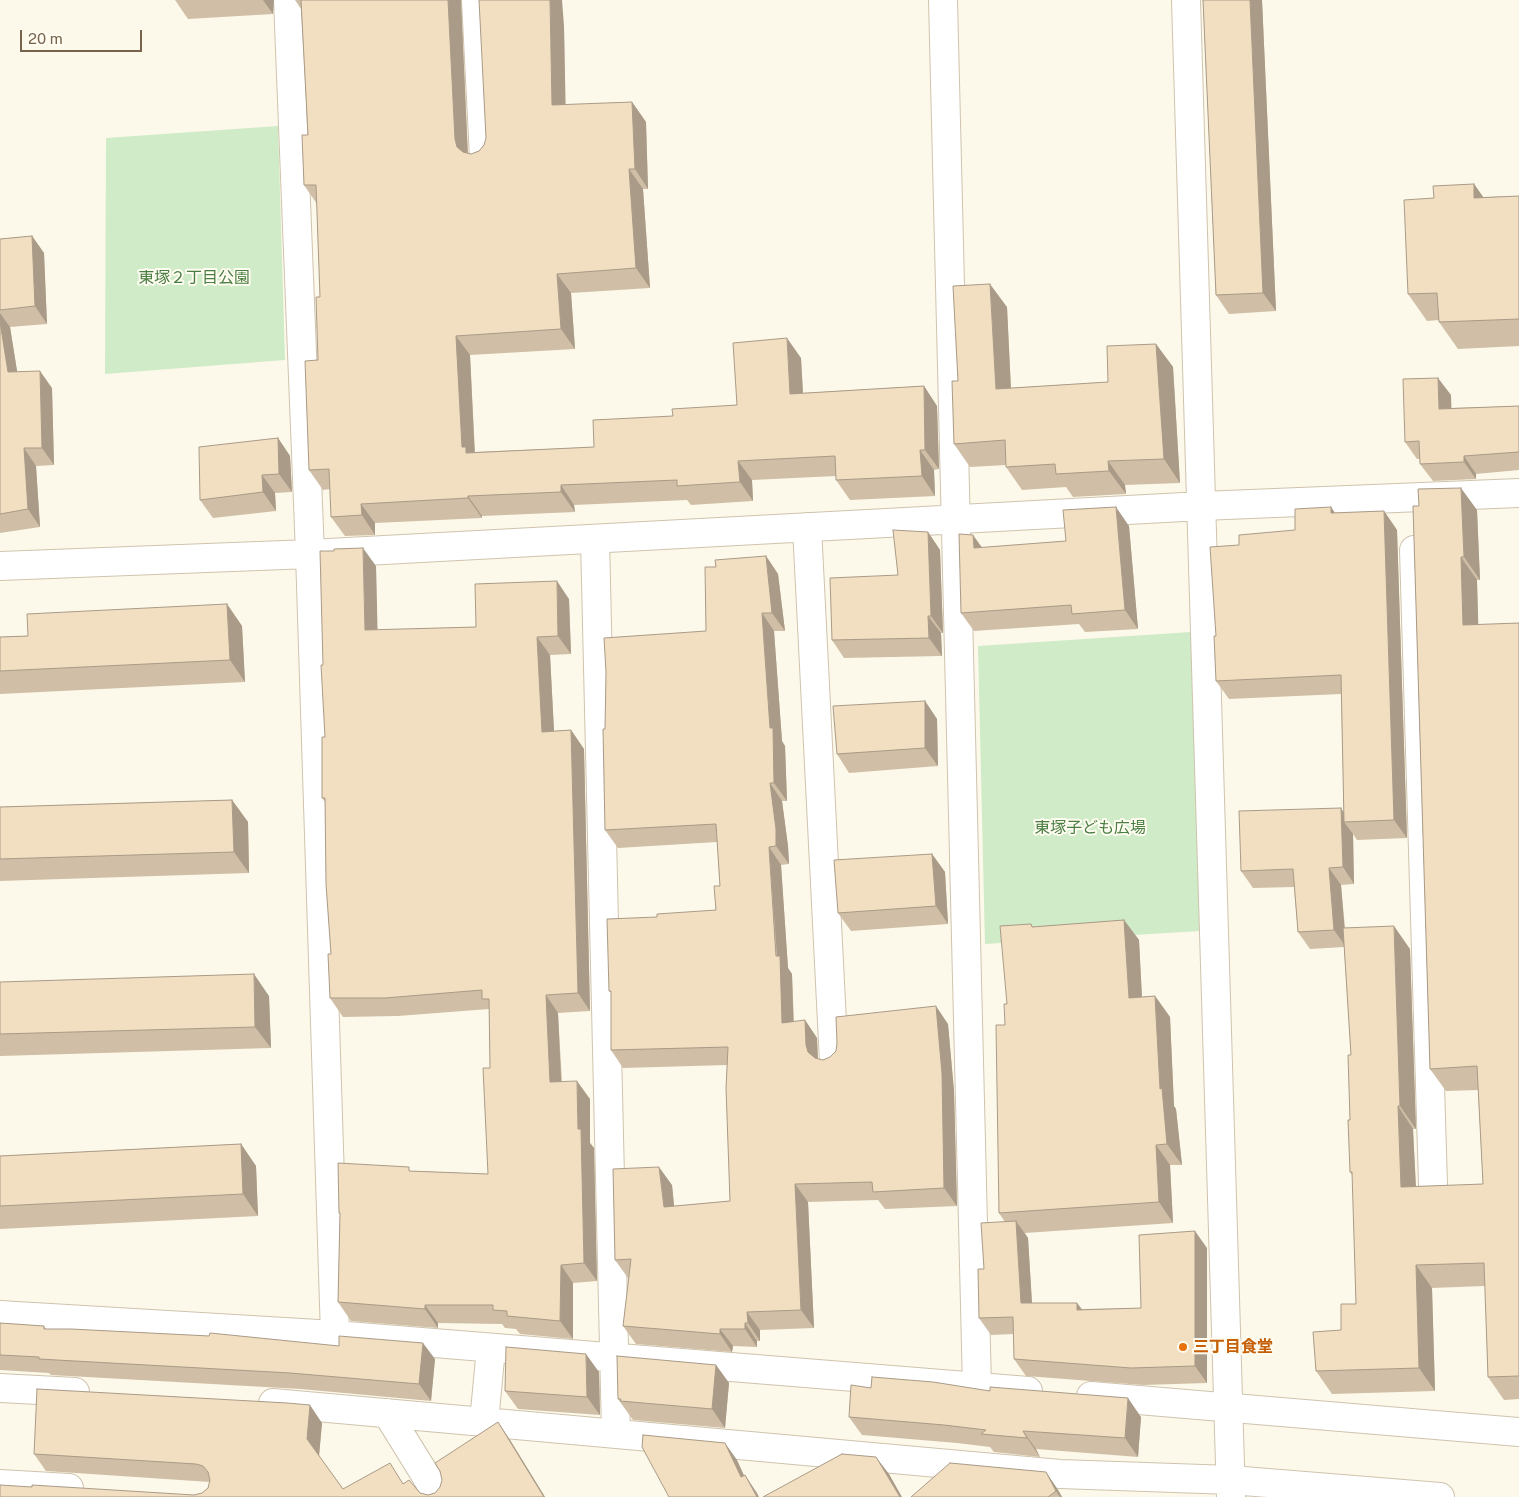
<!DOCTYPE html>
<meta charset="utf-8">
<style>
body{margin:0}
#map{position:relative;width:1519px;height:1497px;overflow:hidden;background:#fdf9ea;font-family:"Public Sans",sans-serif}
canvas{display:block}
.scale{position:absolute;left:20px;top:30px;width:122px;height:22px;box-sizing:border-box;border:2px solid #78644c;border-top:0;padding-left:6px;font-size:15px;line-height:18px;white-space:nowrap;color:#78644c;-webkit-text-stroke:4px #fffcf1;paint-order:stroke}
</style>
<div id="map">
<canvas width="1519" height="1497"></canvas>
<div class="scale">20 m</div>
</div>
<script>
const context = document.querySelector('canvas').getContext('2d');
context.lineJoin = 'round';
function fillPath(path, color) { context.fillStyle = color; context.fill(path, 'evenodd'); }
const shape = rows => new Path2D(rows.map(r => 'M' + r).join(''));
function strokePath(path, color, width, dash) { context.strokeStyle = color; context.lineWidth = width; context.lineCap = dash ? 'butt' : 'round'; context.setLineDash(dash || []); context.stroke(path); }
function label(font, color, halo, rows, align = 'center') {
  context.font = font + ' "Public Sans","Noto Sans JP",sans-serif'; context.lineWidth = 4; context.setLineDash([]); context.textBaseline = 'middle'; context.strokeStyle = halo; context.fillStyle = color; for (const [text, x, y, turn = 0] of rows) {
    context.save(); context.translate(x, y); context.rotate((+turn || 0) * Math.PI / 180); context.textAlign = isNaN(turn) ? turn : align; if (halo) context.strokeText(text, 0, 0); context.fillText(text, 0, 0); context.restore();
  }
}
fillPath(shape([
 [278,126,285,360,105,374,106,138],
 [1191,632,1200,931,985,944,978,646]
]), '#cfebc7');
const street = shape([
 [288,0,310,554,335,1335],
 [476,0,484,158],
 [943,0,977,1387],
 [1186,0,1231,1497],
 [807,527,834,1062],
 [595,539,616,1433],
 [1414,550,1433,1185],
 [0,566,310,554,1202,506,1519,493],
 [0,1315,335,1335,1028,1391],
 [0,1388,75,1392],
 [1091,1396,1519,1432],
 [273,1403,1060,1474,1231,1480,1440,1497],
 [387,1413,439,1497],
 [484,1422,491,1348],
 [0,1484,69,1488]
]);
strokePath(street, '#cfc3ae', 30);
strokePath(street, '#fff', 28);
fillPath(shape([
 [175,0,274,0,273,14,188,19],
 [295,0,461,0,468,153,471,154,479,151,484,145,564,26,565,105,632,102,646,122,648,189,643,189,650,288,571,293,575,349,470,355,475,452,594,447,673,416,737,405,801,358,803,393,924,386,937,406,939,469,934,470,935,496,850,500,836,480,836,476,752,480,753,501,691,505,687,500,574,505,575,512,482,516,482,518,375,523,375,535,345,536,331,517,330,489,323,490,309,470,318,360,320,297,317,204,304,185,308,135,301,9],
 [1203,0,1262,0,1276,311,1229,314,1216,295],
 [1474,184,1483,197,1519,196,1519,346,1458,349,1439,322,1439,320,1427,321,1408,294,1434,198],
 [32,236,44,253,47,324,10,327,17,372,52,388,54,465,36,466,40,527,0,533,0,239],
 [1007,307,1011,388,1108,382,1156,344,1173,367,1180,483,1125,485,1126,494,1073,497,1066,487,1022,490,1006,467,1006,465,970,467,954,444,958,381],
 [1451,395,1451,408,1519,406,1519,470,1476,474,1476,479,1433,481,1420,464,1420,459,1417,459,1405,442],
 [278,438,290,456,292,492,275,493,276,511,213,518,200,500],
 [1413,506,1477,510,1480,580,1477,580,1478,625,1519,623,1519,1399,1504,1400,1488,1377,1485,1286,1432,1288,1435,1391,1332,1394,1316,1371,1341,1330,1356,1304,1353,1177,1350,1172,1351,1055,1344,947,1310,949,1298,932,1294,887,1253,888,1241,871,1344,813,1341,694,1229,699,1216,681,1216,636,1239,545,1295,530,1335,513,1384,511,1397,530,1407,838,1357,840,1353,834,1354,884,1341,885,1345,928,1410,949,1416,1129,1413,1129,1416,1187,1483,1184,1478,1090,1446,1091,1430,1069],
 [1129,526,1138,629,1085,632,1079,624,974,631,961,613,982,548,1066,541],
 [928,532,940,550,943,633,941,633,942,656,844,658,832,640,898,575],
 [766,556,778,574,785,631,774,631,782,741,785,746,787,801,782,801,788,846,789,864,781,865,788,968,792,974,794,1022,805,1020,817,1038,818,1059,823,1060,948,1024,954,1091,957,1206,885,1209,878,1200,808,1202,814,1328,760,1330,760,1341,757,1341,757,1347,733,1346,732,1352,636,1344,623,1326,629,1278,628,1278,615,1260,672,1185,674,1206,730,1201,727,1065,623,1068,611,1050,611,993,609,991,657,917,716,910,720,886,717,842,618,848,605,830,605,729,706,631,716,567],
 [376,566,377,630,476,627,569,599,571,654,550,655,554,731,571,730,584,749,590,1011,558,1013,562,1082,590,1099,590,1143,594,1148,597,1281,573,1283,573,1339,520,1334,516,1329,505,1328,502,1324,438,1323,438,1328,351,1321,338,1302,340,1214,339,1213,412,1171,488,1174,490,1068,489,1009,398,1016,343,1017,330,998,331,954,325,802,322,798,325,737],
 [227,604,242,626,245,682,0,694,0,637,28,636],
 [925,701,937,719,938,766,849,773,837,754],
 [232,800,248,822,249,873,0,881,0,807],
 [932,854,945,872,948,924,851,931,838,913],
 [1124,920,1139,940,1142,997,1155,996,1170,1017,1174,1106,1176,1109,1182,1165,1170,1165,1173,1223,1025,1233,1028,1238,1032,1303,1077,1303,1082,1309,1141,1308,1207,1248,1207,1383,1143,1385,1026,1376,1014,1359,1014,1334,991,1335,979,1318,984,1269,1005,1222,999,1213,1005,1025,1007,1004,1031,924,1033,927],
 [0,982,269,996,271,1048,0,1056],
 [241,1144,256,1166,258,1216,0,1229,0,1156],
 [0,1323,44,1326,46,1329,435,1359,431,1401,301,1389,51,1375,49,1373,0,1370],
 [716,1365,729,1383,725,1428,633,1420,618,1399],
 [599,1372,600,1415,518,1409,505,1391],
 [871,1388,1141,1417,1138,1457,1036,1449,1040,1457,994,1452,990,1447,957,1443,862,1435,849,1417],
 [498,1422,510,1440,545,1497,194,1495,202,1493,208,1488,210,1482,46,1471,34,1454,322,1423,319,1456,343,1489,404,1483,420,1493,428,1495,435,1493,440,1487],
 [1046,1472,1058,1490,1062,1497,911,1497]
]), '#d0bfa6');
fillPath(shape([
 [263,0,274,0,273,14],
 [448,0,461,0,468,159,457,147,455,139],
 [550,0,562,0,564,26,566,125,552,105],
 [1250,0,1262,0,1276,311,1263,293],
 [632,102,646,122,648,189,635,169],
 [629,169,643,189,650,288,636,268],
 [1474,184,1493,211,1474,198],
 [32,236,44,253,47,324,35,306],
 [557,274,571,293,575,349,561,329],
 [990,284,1007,307,1012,412,996,389],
 [0,313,10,327,20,389,8,372,0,322],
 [456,336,470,355,475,460,480,472,462,447],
 [787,338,801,358,804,413,790,394],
 [1156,344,1173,367,1180,483,1164,459],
 [40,371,52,388,54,465,42,448],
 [1438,378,1451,395,1452,426,1439,409],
 [924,386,937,406,939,469,925,450],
 [278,438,290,456,292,492,279,474],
 [24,448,36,466,40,527,28,509],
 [920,450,934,470,935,496,922,476],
 [1464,456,1476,474,1476,479,1464,462],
 [738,461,752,480,753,501,740,482],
 [1108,461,1125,485,1126,494,1109,471],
 [262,475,275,493,276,511,263,492],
 [561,485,574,505,575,512,561,492],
 [1461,488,1477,510,1480,580,1464,557],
 [468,496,482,516,482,518,468,498],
 [361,504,375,523,375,535,362,515],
 [1116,507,1129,526,1138,629,1125,610],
 [1331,507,1344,526,1331,513],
 [1384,511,1397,530,1407,838,1394,820],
 [928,532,940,550,943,633,931,616],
 [973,535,986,553,974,548],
 [363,548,376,566,378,649,365,630],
 [766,556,778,574,785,631,772,613],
 [1461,557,1477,580,1479,648,1463,625],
 [557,581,569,599,571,654,558,636],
 [227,604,242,626,245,682,230,660],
 [762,613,774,631,782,741,785,746,787,801,774,783],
 [928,616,941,633,942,656,929,638],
 [537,637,550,655,555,750,542,732],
 [925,701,937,719,938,766,925,748],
 [571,730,584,749,590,1011,578,993],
 [770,783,782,801,788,846,789,864,776,846],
 [232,800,248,822,249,873,234,852],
 [1341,808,1350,822,1344,822,1353,834,1354,884,1343,867],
 [769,847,781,865,788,968,792,974,794,1041,782,1023],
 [932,854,945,872,948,924,936,906],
 [1329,868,1341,885,1346,947,1334,930],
 [1124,920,1139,940,1143,1018,1129,998],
 [1394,926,1410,949,1416,1129,1400,1106],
 [254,974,269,996,271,1048,255,1027],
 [546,995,558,1013,562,1100,550,1082],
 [1155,996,1170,1017,1174,1106,1176,1109,1182,1165,1167,1144,1160,1089],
 [936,1006,948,1024,954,1091,957,1206,944,1188],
 [805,1020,817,1038,818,1063,808,1052,806,1045],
 [577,1081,590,1099,590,1143,594,1148,597,1281,584,1263,578,1129],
 [1398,1106,1413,1129,1417,1210,1401,1187],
 [241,1144,256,1166,258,1216,243,1194],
 [1156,1145,1170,1165,1173,1223,1159,1202],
 [659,1167,672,1185,676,1225,664,1207],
 [795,1184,808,1202,814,1328,801,1310],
 [1016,1221,1028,1238,1033,1320,1021,1303],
 [1195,1231,1207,1248,1207,1383,1195,1366],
 [561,1265,573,1283,573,1339,560,1321],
 [1416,1265,1432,1288,1435,1391,1419,1368],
 [1077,1303,1089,1320,1077,1310],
 [425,1305,438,1323,438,1328,425,1309],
 [747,1312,760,1330,760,1341,748,1323],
 [745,1323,757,1341,757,1347,745,1329],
 [720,1329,733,1346,732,1352,720,1334],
 [423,1343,435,1359,431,1401,419,1384],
 [586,1354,599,1372,600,1415,587,1397],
 [716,1365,729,1383,725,1428,712,1409],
 [1128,1398,1141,1417,1138,1457,1125,1438],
 [310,1405,322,1423,319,1456,307,1439],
 [498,1422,510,1440,545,1497,544,1497],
 [1023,1431,1036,1449,1040,1457,1027,1438],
 [725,1443,737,1460,753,1495,741,1477],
 [876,1457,889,1474,902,1497,900,1497],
 [1046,1472,1058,1490,1062,1497,1060,1497,1056,1491],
 [745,1475,757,1493,759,1497,757,1497]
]), '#a99b87');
const building = shape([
 [301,0,448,0,455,139,457,147,463,152,471,154,479,151,484,145,486,138,479,0,550,0,552,105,632,102,635,169,629,169,636,268,557,274,561,329,456,336,462,447,466,447,466,453,594,447,593,420,673,416,672,409,737,405,733,343,787,338,790,394,924,386,925,450,920,450,922,476,836,480,835,456,738,461,740,482,677,486,677,480,561,485,561,492,468,496,468,498,361,504,362,515,331,517,329,469,309,470,305,361,318,360,316,297,320,297,316,185,304,185,302,135,308,135,301,0],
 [1203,0,1250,0,1263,293,1216,295,1203,0],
 [1474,184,1474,198,1519,196,1519,319,1439,322,1437,293,1408,294,1404,200,1434,198,1433,186,1474,184],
 [32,236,35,306,0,310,0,239,32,236],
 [990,284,996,389,1108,382,1107,346,1156,344,1164,459,1108,461,1109,471,1056,474,1055,464,1006,467,1005,440,954,444,952,381,958,381,953,286,990,284],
 [0,322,8,372,40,371,42,448,24,448,28,509,0,514,0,322],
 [1438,378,1439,409,1519,406,1519,452,1464,456,1464,462,1420,464,1419,441,1405,442,1403,379,1438,378],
 [278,438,279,474,262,475,263,492,200,500,199,447,278,438],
 [1461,488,1464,557,1461,557,1463,625,1519,623,1519,1376,1488,1377,1484,1263,1416,1265,1419,1368,1316,1371,1313,1332,1341,1330,1341,1304,1356,1304,1352,1172,1350,1172,1348,1120,1350,1120,1348,1055,1351,1055,1343,928,1394,926,1400,1106,1398,1106,1401,1187,1483,1184,1477,1066,1430,1069,1413,506,1419,506,1418,489,1461,488],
 [1116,507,1125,610,1072,614,1071,605,961,613,959,534,973,535,974,548,1066,541,1063,510,1116,507],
 [1331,507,1331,513,1384,511,1394,820,1344,822,1341,675,1216,681,1214,636,1216,636,1210,547,1239,545,1239,535,1295,530,1295,509,1331,507],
 [893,530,928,532,931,616,928,616,929,638,832,640,830,578,898,575,893,530],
 [363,548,365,630,476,627,475,584,557,581,558,636,537,637,542,732,571,730,578,993,546,995,550,1082,577,1081,578,1129,581,1129,584,1263,561,1265,560,1321,507,1316,507,1311,493,1310,493,1305,425,1305,425,1309,338,1302,340,1213,339,1213,338,1163,409,1167,409,1171,488,1174,483,1068,490,1068,489,999,482,999,482,990,385,998,330,998,328,954,331,954,326,884,325,798,322,798,322,737,325,737,321,665,323,665,320,551,334,551,334,549,363,548],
 [766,556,772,613,762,613,770,728,773,728,774,783,770,783,776,829,776,846,769,847,776,956,780,956,782,1023,805,1020,806,1045,808,1052,815,1058,823,1060,830,1057,836,1051,837,1043,836,1017,936,1006,942,1073,944,1188,873,1192,872,1182,795,1184,801,1310,747,1312,748,1323,745,1323,745,1329,720,1329,720,1334,623,1326,631,1259,615,1260,613,1169,659,1167,664,1207,730,1201,726,1088,728,1047,611,1050,611,991,609,991,607,919,657,917,657,914,716,910,714,886,720,886,716,824,605,830,603,729,605,729,606,672,604,638,706,631,705,567,716,567,715,560,766,556],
 [227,604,230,660,0,671,0,637,28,636,27,614,227,604],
 [925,701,925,748,837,754,833,706,925,701],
 [232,800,234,852,0,859,0,807,232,800],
 [1341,808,1343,867,1329,868,1334,930,1298,932,1293,869,1241,871,1239,811,1341,808],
 [932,854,936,906,838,913,834,860,932,854],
 [1124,920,1129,998,1155,996,1160,1089,1162,1088,1167,1144,1156,1145,1159,1202,999,1213,996,1025,1005,1025,1004,1004,1007,1004,1000,926,1031,924,1032,927,1124,920],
 [254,974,255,1027,0,1034,0,982,254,974],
 [241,1144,243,1194,0,1206,0,1156,241,1144],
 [1016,1221,1021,1303,1077,1303,1077,1310,1141,1308,1139,1235,1195,1231,1195,1366,1131,1368,1014,1359,1013,1317,979,1318,978,1269,984,1269,981,1223,1016,1221],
 [0,1323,44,1326,44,1329,71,1329,209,1336,210,1333,339,1346,339,1336,423,1343,419,1384,290,1373,39,1359,39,1357,0,1355,0,1323],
 [506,1347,586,1354,587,1397,505,1391,506,1347],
 [617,1356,716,1365,712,1409,620,1401,621,1399,618,1399,617,1356],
 [872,1377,933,1382,990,1391,990,1387,1128,1398,1125,1438,1023,1431,1027,1438,981,1434,986,1430,944,1425,849,1417,851,1385,871,1388,872,1377],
 [37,1389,287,1403,310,1405,307,1439,343,1489,390,1463,403,1484,409,1480,420,1493,428,1495,435,1493,440,1487,442,1480,440,1471,435,1463,498,1422,544,1497,0,1497,0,1485,32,1487,32,1485,194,1495,202,1493,208,1488,210,1480,208,1472,203,1466,196,1464,34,1454,37,1389],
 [643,1435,725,1443,741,1477,745,1475,757,1497,669,1497,642,1447,643,1435],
 [842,1454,876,1457,900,1497,763,1497,842,1454],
 [950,1463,1046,1472,1056,1491,1048,1497,911,1497,950,1463]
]);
fillPath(building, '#f2dec1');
strokePath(building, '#a99b87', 1);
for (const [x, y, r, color] of [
 [1183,1347,5,"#e8710a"]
]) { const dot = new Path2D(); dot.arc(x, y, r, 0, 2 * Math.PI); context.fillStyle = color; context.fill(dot); strokePath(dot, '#fffcf1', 2); }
label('16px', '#4a7e43', '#fffcf1', [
 ["東塚２丁目公園",194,278],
 ["東塚子ども広場",1090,828]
]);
label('bold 16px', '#c56008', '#fffcf1', [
 ["三丁目食堂",1193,1347]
], 'left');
</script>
